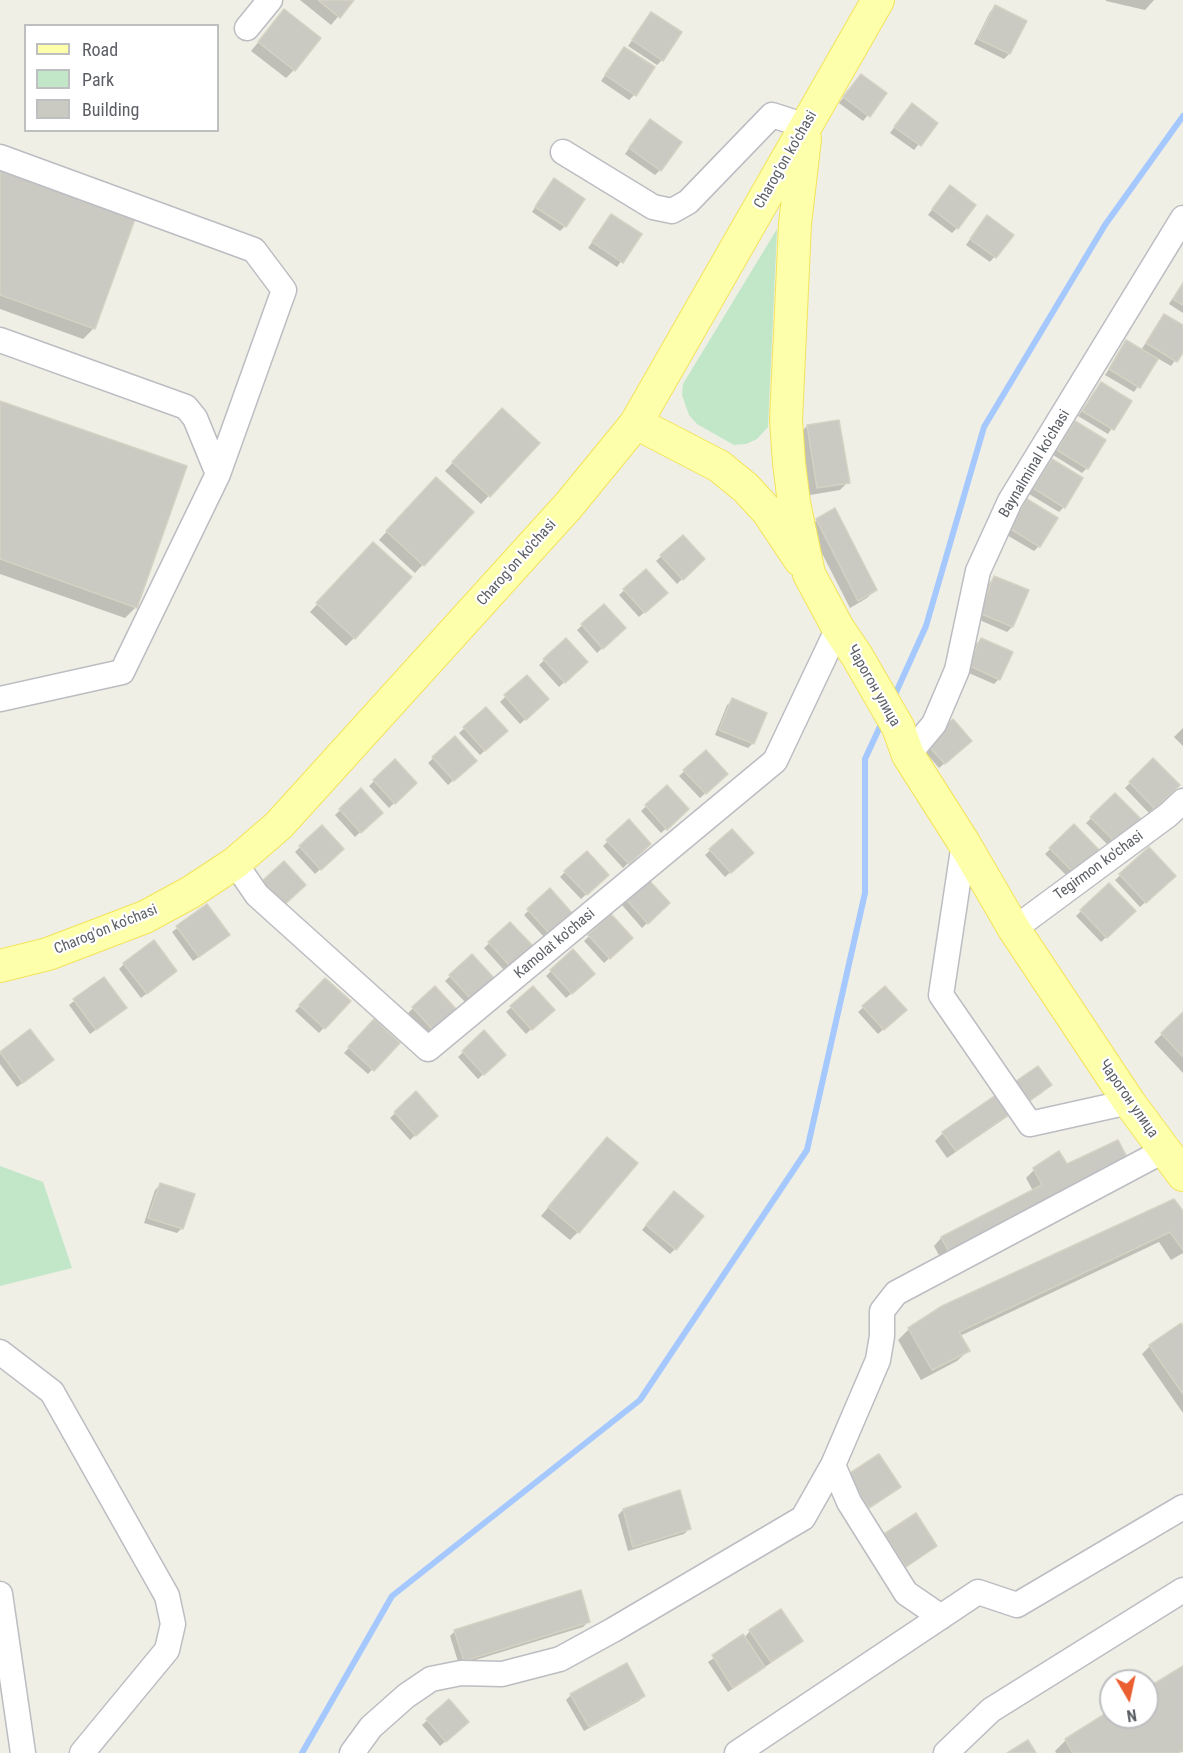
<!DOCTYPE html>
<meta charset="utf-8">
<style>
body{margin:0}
#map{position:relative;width:1183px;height:1753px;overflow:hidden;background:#efefe5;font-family:"Roboto Condensed",sans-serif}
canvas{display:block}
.legend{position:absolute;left:24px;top:24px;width:195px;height:108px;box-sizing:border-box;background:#fff;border:2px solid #bebfc1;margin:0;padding:8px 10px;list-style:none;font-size:18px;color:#5c5f65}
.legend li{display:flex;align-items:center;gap:12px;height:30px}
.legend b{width:30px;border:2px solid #bebfc1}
.north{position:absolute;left:1099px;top:1669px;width:60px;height:60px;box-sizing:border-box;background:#fff;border:2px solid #bebfc1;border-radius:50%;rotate:171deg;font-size:16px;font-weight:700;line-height:24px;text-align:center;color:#5c5f65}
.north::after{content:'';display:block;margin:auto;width:21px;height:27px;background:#eb5e2f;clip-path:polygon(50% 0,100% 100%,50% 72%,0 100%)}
</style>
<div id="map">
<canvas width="1183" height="1753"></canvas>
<ul class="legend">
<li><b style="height:8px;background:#feffaa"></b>Road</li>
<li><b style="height:16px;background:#c1e7c8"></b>Park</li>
<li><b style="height:16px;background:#cac9c2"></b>Building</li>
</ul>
<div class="north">N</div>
</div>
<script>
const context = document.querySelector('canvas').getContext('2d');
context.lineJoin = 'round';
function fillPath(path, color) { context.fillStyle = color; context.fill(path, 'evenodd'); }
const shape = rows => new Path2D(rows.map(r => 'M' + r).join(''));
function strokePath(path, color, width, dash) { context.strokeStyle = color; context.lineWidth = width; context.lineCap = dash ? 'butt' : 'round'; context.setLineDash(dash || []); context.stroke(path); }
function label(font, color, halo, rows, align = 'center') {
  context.font = font + ' "Roboto Condensed",sans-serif'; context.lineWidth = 4.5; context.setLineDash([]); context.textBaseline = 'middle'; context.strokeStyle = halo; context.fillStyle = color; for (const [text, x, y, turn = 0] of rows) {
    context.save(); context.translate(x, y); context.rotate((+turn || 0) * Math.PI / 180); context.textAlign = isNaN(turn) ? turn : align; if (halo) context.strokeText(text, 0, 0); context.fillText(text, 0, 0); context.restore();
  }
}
fillPath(shape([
 [777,229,768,427,757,439,746,444,734,445,697,424,689,415,682,395,683,384],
 [0,1166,43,1182,72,1268,0,1286]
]), '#c1e7c8');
fillPath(shape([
 [300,0,352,0,331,25],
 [1154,0,1145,10,1106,1,1106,0],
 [995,7,1009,54,1004,59,974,44,990,12],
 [284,11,294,70,286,78,251,51],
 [651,14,662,60,657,65,628,46],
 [624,49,634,95,629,100,601,81],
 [856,81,885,93,863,121,839,103],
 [907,110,936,123,914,150,890,133],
 [645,126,660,170,655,175,625,154],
 [0,172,94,328,83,339,0,309],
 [550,185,565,226,560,231,532,212],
 [945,192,957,228,952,233,928,215],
 [611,216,640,235,617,267,588,248],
 [982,222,1012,235,990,262,966,245],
 [1183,282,1183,313,1169,304],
 [1164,316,1183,327,1183,350,1171,366,1157,358,1134,392,1105,375,1127,342,1141,350],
 [1101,384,1130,401,1108,434,1078,416],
 [0,402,136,607,125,618,0,574],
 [494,418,538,443,481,504,445,471],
 [1075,423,1087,468,1082,473,1053,455],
 [807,426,848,482,840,490,810,495,799,434],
 [1052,461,1064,507,1059,512,1029,494],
 [428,487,472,512,415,573,379,540],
 [1027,501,1039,546,1034,551,1005,534],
 [817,520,875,590,867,598,850,608,809,528],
 [683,537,703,559,677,584,656,561],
 [366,552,354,638,346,646,310,612],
 [646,571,666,593,639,617,619,595],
 [995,577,1027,591,1012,627,1007,632,975,618,990,582],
 [604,606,624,628,597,653,577,630],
 [981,639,999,679,994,684,964,671,976,644],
 [566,640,586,662,559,687,539,665],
 [526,677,547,699,520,724,500,702],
 [733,700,753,743,748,748,715,735,727,705],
 [486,709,506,731,480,755,459,733],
 [1183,728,1183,746,1174,737],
 [455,738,475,761,448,785,428,763],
 [965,746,939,768,922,748],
 [706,752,721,779,700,798,679,776],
 [1153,760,1178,785,1149,813,1125,788],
 [395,761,415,783,389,808,369,786],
 [667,787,687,809,661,833,641,811],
 [361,791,381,813,355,837,335,815],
 [1115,795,1139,820,1111,848,1086,823],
 [629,821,649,843,623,868,603,846],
 [1074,826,1098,851,1070,879,1045,854],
 [321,827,342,849,315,874,295,852],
 [732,831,752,853,725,877,705,855],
 [1149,849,1174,876,1140,907,1115,880],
 [565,872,607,875,581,899,560,877],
 [648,881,668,903,642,928,622,905],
 [1109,885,1134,911,1101,942,1076,916],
 [550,890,565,917,544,937,524,915],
 [206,906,223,940,193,961,172,932],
 [610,916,631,938,604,963,584,941],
 [510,924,530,946,504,970,484,948],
 [572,951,593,974,566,998,546,976],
 [472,956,487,983,465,1002,445,981],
 [124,964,175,971,141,998,119,969],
 [103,979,120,1012,90,1034,69,1005],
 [325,980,349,1001,319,1033,295,1011],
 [434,988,454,1010,428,1035,408,1013],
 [532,988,552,1010,526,1034,506,1012],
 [885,988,905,1010,878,1034,858,1012],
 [1183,1014,1183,1073,1154,1042],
 [374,1021,397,1043,368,1074,344,1053],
 [30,1031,47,1065,17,1087,0,1064,0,1054],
 [484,1032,504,1055,478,1079,458,1057],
 [1050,1085,1042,1093,947,1158,935,1141,943,1133],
 [416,1093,436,1116,410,1140,390,1118],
 [1117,1142,941,1259,934,1246,941,1238,1033,1191,1026,1178,1034,1170,1067,1166],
 [599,1147,578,1232,570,1240,541,1216],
 [160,1185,182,1228,177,1233,144,1223,155,1190],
 [669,1198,675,1249,670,1254,642,1230],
 [1183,1213,1183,1253,1171,1260,1159,1242,960,1336,968,1351,957,1361,921,1380,898,1340,909,1329],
 [1183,1329,1183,1413,1142,1354,1150,1346],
 [848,1477,894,1492,863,1512],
 [623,1510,689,1529,684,1534,628,1551,618,1515],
 [915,1515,930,1550,900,1570,880,1540],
 [588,1622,583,1627,459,1665,450,1636,455,1631],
 [750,1631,796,1646,728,1692,708,1662,744,1638],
 [1183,1669,1183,1752,1056,1753,1055,1751,1066,1740,1111,1712,1111,1717,1147,1717,1147,1690],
 [571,1695,644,1696,639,1701,584,1731,566,1700],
 [449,1701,462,1727,440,1746,422,1725]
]), '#0003');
strokePath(shape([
 [893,699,926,626,984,427,1105,225,1183,116],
 [302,1753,392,1596,640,1400,807,1150,865,893,865,759,883,720]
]), '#a5c8ff', 6);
const building = shape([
 [318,0,354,0,340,18,318,0],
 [995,5,1027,21,1010,54,978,39,995,5],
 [284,9,321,38,295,71,258,42,284,9],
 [651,12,682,32,663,61,632,40,651,12],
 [624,47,655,67,636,96,605,75,624,47],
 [861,74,887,93,870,117,843,97,861,74],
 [912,103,938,123,921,146,894,127,912,103],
 [650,119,682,142,661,171,629,148,650,119],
 [0,171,135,219,95,329,0,295,0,171],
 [554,178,585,199,566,227,535,207,554,178],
 [950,185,976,205,958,229,932,209,950,185],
 [611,214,642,234,623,263,592,242,611,214],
 [987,215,1014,235,996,258,970,239,987,215],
 [1183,283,1183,305,1173,299,1183,283],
 [1164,314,1183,325,1183,353,1177,362,1146,343,1164,314],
 [1126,340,1158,359,1140,388,1109,369,1126,340],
 [1101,382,1132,401,1114,430,1082,411,1101,382],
 [0,401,187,466,137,608,0,559,0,401],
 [502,408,540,443,490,497,452,462,502,408],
 [839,420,850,483,817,488,807,425,839,420],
 [1075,421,1106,440,1088,469,1057,450,1075,421],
 [1052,459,1083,478,1065,508,1033,488,1052,459],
 [436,477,474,512,424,566,386,531,436,477],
 [1027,499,1058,518,1040,547,1009,528,1027,499],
 [835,508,877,590,858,601,816,519,835,508],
 [683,535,705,559,683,580,660,555,683,535],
 [373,542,412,577,355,639,316,603,373,542],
 [646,569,668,593,645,613,623,589,646,569],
 [994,576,1029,590,1013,627,979,613,994,576],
 [604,604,626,628,603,649,581,624,604,604],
 [566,638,588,662,565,683,543,659,566,638],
 [981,638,1013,652,1000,680,968,665,981,638],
 [527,675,549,699,526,720,504,695,527,675],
 [732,698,767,713,754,744,719,730,732,698],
 [486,707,508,731,485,751,463,727,486,707],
 [953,719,972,741,945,764,925,742,953,719],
 [455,736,477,761,454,781,432,757,455,736],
 [706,750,728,774,706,794,683,770,706,750],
 [1153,758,1180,785,1155,809,1129,782,1153,758],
 [395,759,417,783,395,804,373,780,395,759],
 [667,785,689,809,667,830,645,805,667,785],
 [361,788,383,813,361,833,339,809,361,788],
 [1115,793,1142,820,1117,844,1090,817,1115,793],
 [629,819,651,844,629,864,606,840,629,819],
 [1074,824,1100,851,1076,875,1049,848,1074,824],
 [322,825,344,849,321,870,299,846,322,825],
 [732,829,754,853,731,873,709,849,732,829],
 [1149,847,1176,876,1146,903,1119,874,1149,847],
 [587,851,609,875,587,895,564,871,587,851],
 [284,861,306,885,283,906,261,882,284,861],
 [648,879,670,903,648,924,626,899,648,879],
 [1109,883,1136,911,1107,938,1080,910,1109,883],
 [550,888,572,913,549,933,527,909,550,888],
 [207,904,230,935,199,957,176,926,207,904],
 [611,914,633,938,610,959,588,935,611,914],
 [510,922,533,946,510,966,488,942,510,922],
 [154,940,177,971,147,994,123,963,154,940],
 [573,949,595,974,572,994,550,970,573,949],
 [472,954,494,978,471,999,449,975,472,954],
 [104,977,127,1008,96,1030,73,999,104,977],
 [325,978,351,1001,325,1029,299,1005,325,978],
 [435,986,457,1010,434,1031,412,1007,435,986],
 [533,986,555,1010,532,1030,510,1006,533,986],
 [885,986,907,1010,884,1030,862,1006,885,986],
 [1183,1012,1183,1057,1161,1033,1183,1012],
 [374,1019,400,1043,374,1071,348,1047,374,1019],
 [30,1029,54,1060,23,1083,0,1052,30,1029],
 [484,1030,506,1055,484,1075,462,1051,484,1030],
 [1038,1066,1052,1085,956,1151,942,1132,1038,1066],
 [416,1091,438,1116,416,1136,394,1112,416,1091],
 [607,1137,638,1163,579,1233,548,1207,607,1137],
 [1118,1140,1129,1161,949,1252,941,1237,1042,1185,1033,1168,1059,1151,1067,1164,1118,1140],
 [160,1183,195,1194,183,1229,148,1218,160,1183],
 [674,1191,704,1216,676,1250,646,1225,674,1191],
 [1174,1199,1183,1211,1183,1250,1170,1232,959,1332,970,1351,932,1370,908,1328,942,1306,1174,1199],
 [1181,1323,1183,1326,1183,1394,1149,1345,1181,1323],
 [879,1454,901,1487,869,1508,847,1475,879,1454],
 [680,1490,691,1529,633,1547,623,1509,680,1490],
 [916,1513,937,1546,906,1567,884,1534,916,1513],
 [581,1590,590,1622,464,1661,454,1630,581,1590],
 [781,1609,803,1641,771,1662,749,1630,781,1609],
 [743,1634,765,1667,733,1688,712,1655,743,1634],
 [627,1663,645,1696,589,1727,570,1694,627,1663],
 [1183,1666,1183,1750,1178,1753,1073,1753,1065,1739,1111,1710,1111,1717,1147,1717,1147,1688,1183,1666],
 [449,1699,469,1722,446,1742,426,1719,449,1699],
 [1028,1740,1036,1753,1007,1753,1028,1740]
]);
fillPath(building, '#cac9c2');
strokePath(building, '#d4d2c3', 1.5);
const minor = shape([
 [247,28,270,0],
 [563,152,653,207,672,211,688,202,772,115,806,126],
 [0,157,254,250,284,290,218,474,122,672,0,699],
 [0,340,186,407,195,418,218,474],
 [908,755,934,724,957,670,978,571,1010,501,1183,218],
 [964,843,941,995,1030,1124,1129,1102],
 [235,863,257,895,428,1049,775,761,838,628],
 [1014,929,1168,815,1183,801],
 [0,1352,52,1392,167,1596,173,1624,167,1650,82,1753],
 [833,1465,849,1502,906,1593,941,1617],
 [0,1594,23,1753],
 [352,1753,371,1727,406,1696,431,1679,461,1673,502,1674,560,1659,613,1630,803,1518,833,1465,878,1360,882,1336,882,1311,896,1293,1165,1150],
 [737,1753,978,1592,1017,1605,1183,1507],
 [946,1753,991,1710,1183,1590]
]);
const major = shape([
 [805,139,795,224,786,420,789,463,794,503,809,574,838,628,857,656,898,727,908,755,964,843,1014,929,1129,1102,1183,1175],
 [636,423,719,466,746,488,768,512,800,560],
 [0,966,48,954,145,917,191,892,235,863,279,825,569,505,636,423,878,0]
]);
strokePath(minor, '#bcbdc3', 27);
strokePath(major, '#f3e35a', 34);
strokePath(minor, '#fff', 24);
strokePath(major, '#feffaa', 32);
label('15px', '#5c5f65', '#fff', [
 ["Charog'on ko'chasi",786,160,-60],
 ["Baynalminal ko'chasi",1035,464,-59],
 ["Charog'on ko'chasi",517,563,-48],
 ["Чарогон улица",873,686,60],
 ["Tegirmon ko'chasi",1099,866,-36],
 ["Charog'on ko'chasi",106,930,-22],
 ["Kamolat ko'chasi",555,944,-40],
 ["Чарогон улица",1128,1099,55]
]);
</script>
